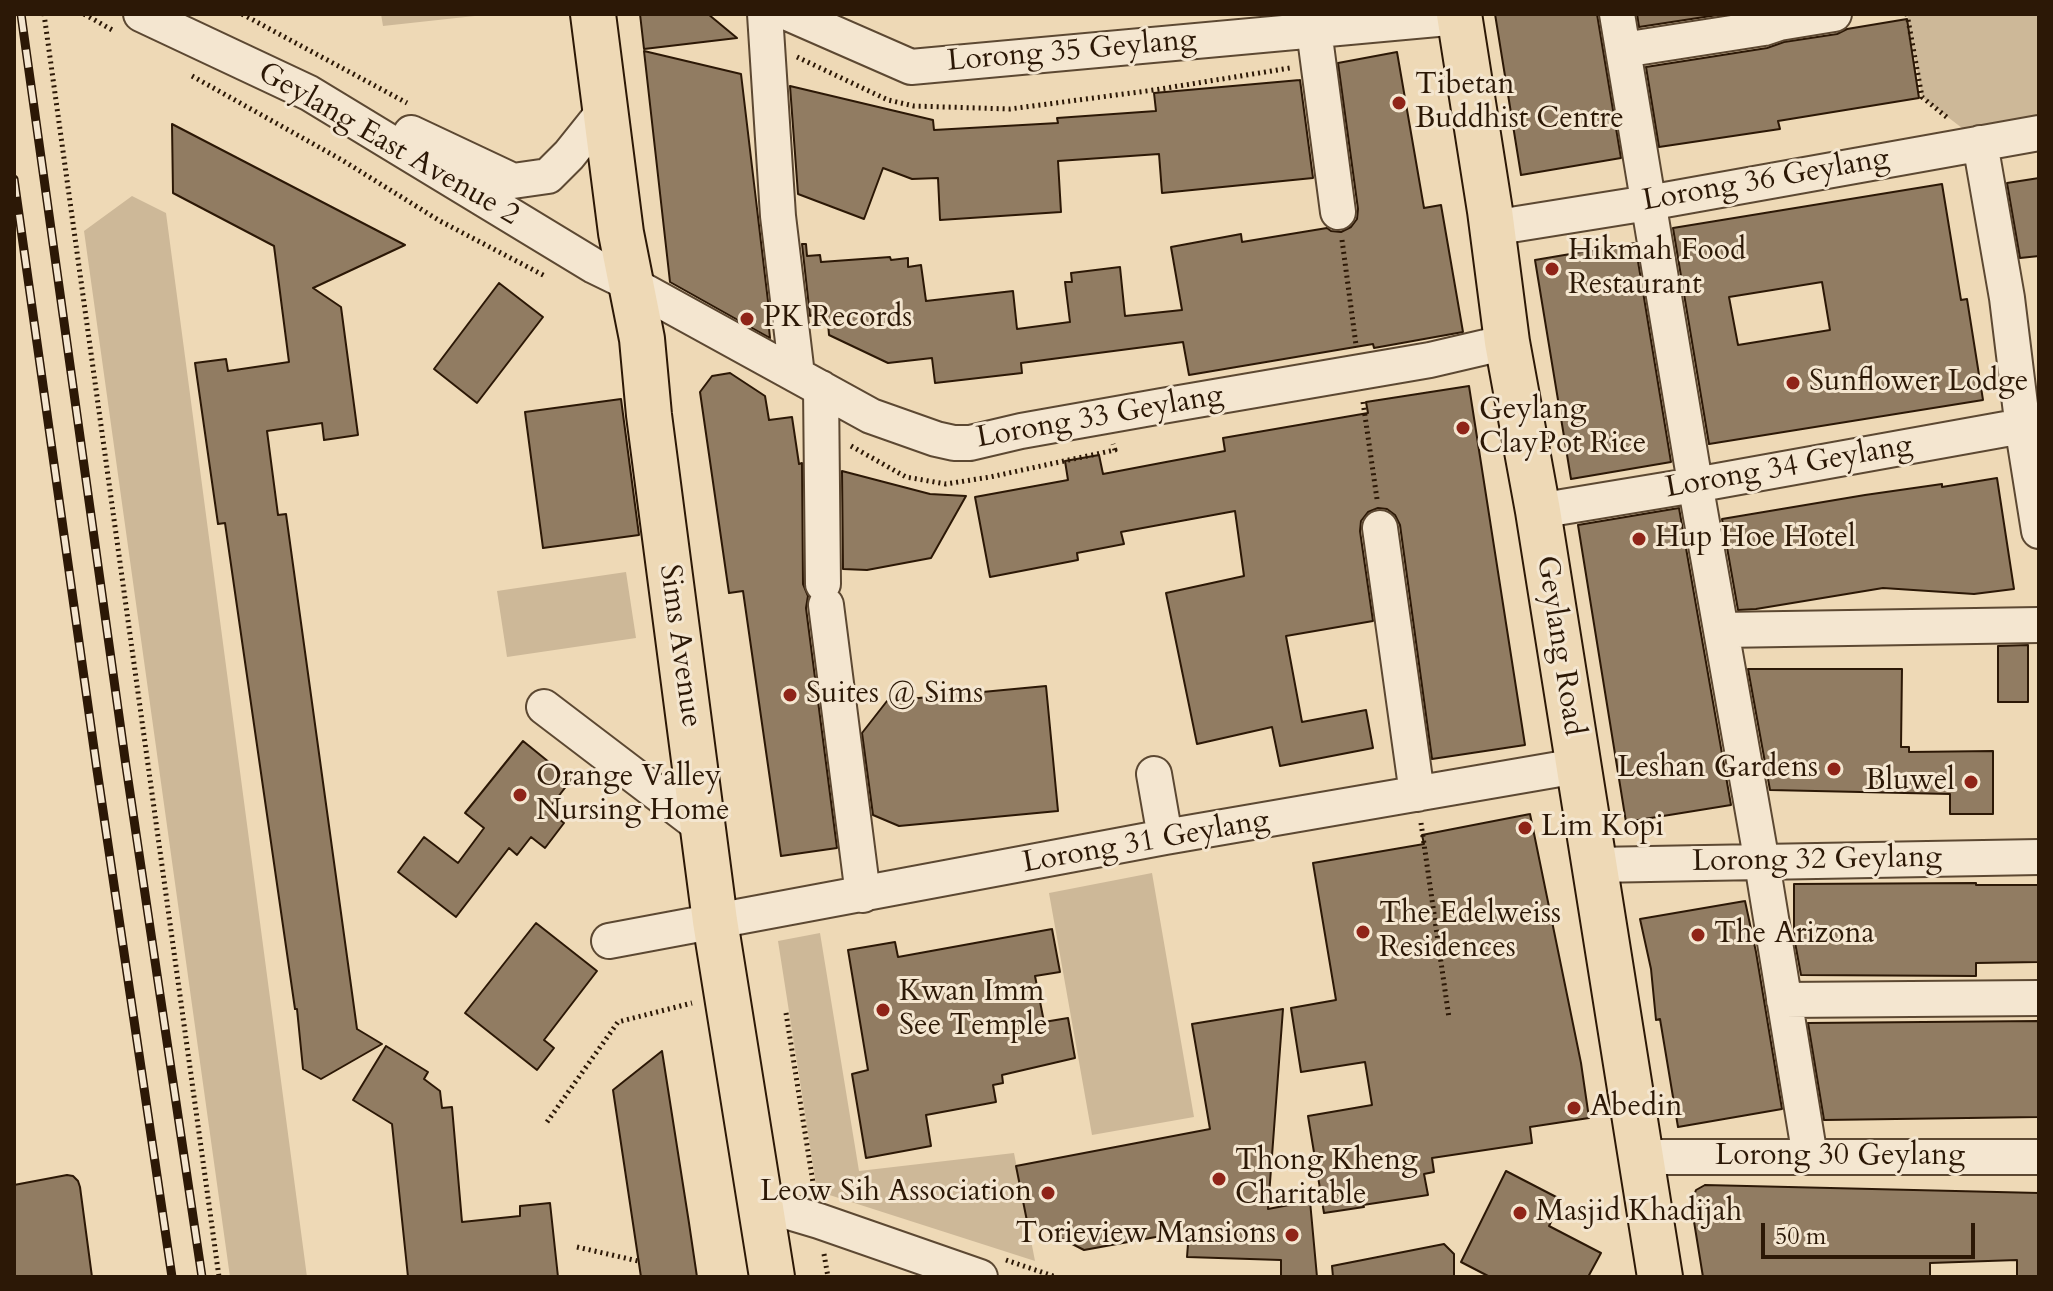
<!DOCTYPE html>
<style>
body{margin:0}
#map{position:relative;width:2053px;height:1291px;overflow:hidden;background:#eed9b6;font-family:Cardo,serif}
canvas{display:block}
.frame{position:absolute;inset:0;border:16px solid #2c1806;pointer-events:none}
.scale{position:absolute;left:1761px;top:1223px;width:214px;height:36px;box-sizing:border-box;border:4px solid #2c1806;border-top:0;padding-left:10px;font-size:24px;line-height:28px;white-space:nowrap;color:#2c1806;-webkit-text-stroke:6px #f4e6d0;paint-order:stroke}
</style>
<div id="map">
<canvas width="2053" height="1291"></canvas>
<div class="frame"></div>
<div class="scale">50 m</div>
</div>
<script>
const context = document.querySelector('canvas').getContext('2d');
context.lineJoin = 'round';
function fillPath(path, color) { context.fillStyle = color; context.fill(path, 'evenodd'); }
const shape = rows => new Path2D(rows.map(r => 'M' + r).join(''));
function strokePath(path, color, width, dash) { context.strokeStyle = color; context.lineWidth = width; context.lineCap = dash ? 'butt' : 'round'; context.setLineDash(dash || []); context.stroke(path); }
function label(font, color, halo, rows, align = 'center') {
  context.font = font + ' Cardo,serif'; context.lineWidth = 6; context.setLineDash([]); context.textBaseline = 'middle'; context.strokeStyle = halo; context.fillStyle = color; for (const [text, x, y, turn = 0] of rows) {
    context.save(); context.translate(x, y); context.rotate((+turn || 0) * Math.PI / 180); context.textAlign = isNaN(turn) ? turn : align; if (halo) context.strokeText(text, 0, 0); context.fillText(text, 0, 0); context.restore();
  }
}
fillPath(shape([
 [381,14,493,14,383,26],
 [1907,14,2035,14,2039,17,2039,132,1980,142,1922,97],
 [132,196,166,213,307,1277,230,1277,84,231],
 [626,572,636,638,507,657,497,591],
 [1152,873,1194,1117,1092,1135,1049,893],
 [820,933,859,1171,1014,1153,1035,1261,817,1191,778,941]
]), '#cdb898');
const building = shape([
 [640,14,708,14,737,38,644,49,640,14],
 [1495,14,1597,14,1621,158,1521,175,1495,14],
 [1637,14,1724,14,1639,27,1637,14],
 [1907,19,1919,98,1778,121,1780,129,1659,147,1646,67,1767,48,1784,42,1837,34,1847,29,1907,19],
 [644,51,741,74,770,318,768,318,770,338,670,282,644,51],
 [1397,52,1424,208,1441,205,1463,332,1374,348,1373,344,1189,375,1183,342,1021,363,1022,373,935,383,932,358,888,363,829,335,828,323,814,324,813,315,810,316,802,244,806,244,807,256,820,255,821,262,890,257,891,260,908,258,908,267,921,265,926,301,1013,291,1017,329,1070,322,1065,282,1072,282,1071,273,1120,267,1125,316,1182,310,1171,247,1241,234,1242,242,1327,228,1331,231,1341,232,1351,227,1357,219,1358,209,1338,63,1397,52],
 [1300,80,1313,178,1162,193,1159,154,1058,161,1061,212,940,220,938,178,912,179,883,168,864,219,798,194,790,86,933,120,934,130,1058,123,1057,118,1156,111,1154,93,1300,80],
 [172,124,405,245,313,288,341,307,358,435,324,440,322,423,267,431,278,515,286,514,357,1029,382,1044,321,1079,303,1069,297,1009,295,1009,225,523,218,524,195,363,226,359,228,371,289,362,274,246,173,193,172,124],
 [2039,178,2039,256,2020,258,2007,183,2039,178],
 [1942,184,1961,300,1967,299,1983,400,1709,444,1673,228,1942,184],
 [1822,282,1830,330,1738,345,1729,297,1822,282],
 [1635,243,1671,462,1571,479,1535,260,1635,243],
 [499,283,543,317,477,403,434,369,499,283],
 [730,373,765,396,769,420,792,417,799,464,802,463,803,584,808,596,806,608,837,848,781,856,743,591,729,593,700,392,712,376,730,373],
 [1469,386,1525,745,1432,759,1400,525,1395,515,1387,509,1378,508,1368,512,1361,521,1360,531,1373,621,1286,636,1302,722,1366,710,1373,748,1280,766,1272,727,1197,744,1166,593,1244,576,1235,511,1121,532,1124,544,1077,553,1078,560,990,577,975,497,1068,480,1065,461,1099,455,1103,474,1166,462,1225,451,1223,438,1368,413,1366,402,1469,386],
 [621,399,639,535,543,548,525,412,621,399],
 [842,471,930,494,966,496,931,558,867,570,843,569,842,471],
 [1997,478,2014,589,1974,594,1883,588,1756,609,1738,610,1722,519,1865,495,1942,484,1942,487,1997,478],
 [1679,508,1731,805,1626,822,1578,525,1679,508],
 [2028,645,2028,702,1998,702,1998,646,2028,645],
 [1748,669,1902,669,1901,747,1909,747,1909,752,1993,751,1993,814,1950,814,1950,794,1770,790,1748,669],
 [1046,686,1058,811,899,826,873,815,862,733,887,701,1046,686],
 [523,741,571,780,548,810,564,823,545,848,531,837,517,855,509,848,456,917,398,872,424,837,458,863,484,828,465,813,523,741],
 [1530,814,1581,1063,1589,1118,1530,1127,1532,1143,1432,1158,1434,1172,1424,1174,1428,1195,1363,1205,1364,1207,1324,1213,1308,1116,1372,1105,1365,1062,1301,1072,1291,1008,1336,1000,1313,863,1424,844,1422,835,1530,814],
 [1976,883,1976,885,2039,885,2039,962,1976,963,1976,976,1801,975,1794,937,1794,884,1976,883],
 [1745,901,1756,952,1782,1109,1678,1127,1660,1019,1656,1020,1651,969,1640,919,1745,901],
 [536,923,597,971,544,1040,554,1048,537,1070,465,1013,536,923],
 [1052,929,1060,972,1035,976,1044,1022,1068,1018,1075,1058,1002,1075,1003,1083,993,1085,996,1102,926,1115,931,1146,866,1158,852,1074,868,1070,848,950,895,942,898,957,1052,929],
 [1283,1009,1268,1209,1310,1201,1317,1277,1281,1277,1281,1260,1187,1257,1189,1231,1084,1250,1027,1221,1016,1166,1210,1129,1192,1024,1283,1009],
 [2039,1021,2039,1117,1824,1120,1808,1023,2039,1021],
 [386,1046,428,1072,424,1079,440,1091,442,1108,452,1107,462,1222,520,1216,520,1206,550,1203,558,1277,408,1277,392,1124,353,1100,386,1046],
 [662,1051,689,1223,697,1277,641,1277,613,1090,662,1051],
 [1506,1171,1562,1200,1549,1226,1601,1253,1588,1277,1490,1277,1461,1262,1506,1171],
 [67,1175,73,1176,78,1181,80,1187,92,1277,14,1277,14,1185,67,1175],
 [1705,1185,2039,1193,2039,1277,2017,1277,2017,1260,1930,1263,1930,1277,1703,1277,1691,1203,1696,1190,1705,1185],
 [1444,1244,1454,1254,1454,1277,1333,1277,1332,1266,1444,1244]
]);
fillPath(building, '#917c62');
strokePath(building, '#2c1806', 2);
const minor = shape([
 [141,14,309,93,594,266,631,284,871,416,936,439,954,443,970,443,1021,431,1162,406,1430,360,1507,342],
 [765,14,778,216,797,375],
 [790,14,911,67,1459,17],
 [1617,14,1694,477,1762,863,1810,1157],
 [1314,30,1338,212],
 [1623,50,1764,28,1779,23,1834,14],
 [411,133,513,181,548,176,569,155,605,110],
 [1980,143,2007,298,2024,437,2039,531],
 [1492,228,1648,203,2039,133],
 [821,388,823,584],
 [1538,511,1695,485,2039,423],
 [1380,528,1417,794],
 [826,605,863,895],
 [1721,630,2039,625],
 [544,707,703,828],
 [1154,774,1165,837],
 [1594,865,2039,857],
 [609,941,1165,837,1577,766],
 [1784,1000,2039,998],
 [1641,1157,2039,1157],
 [762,1204,819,1221,980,1277]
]);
const major = shape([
 [593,14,621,233,642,339,649,415,715,921,772,1277],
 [1459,14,1490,211,1507,342,1538,511,1660,1277]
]);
strokePath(minor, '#5c4832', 38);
strokePath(major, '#2c1806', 48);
strokePath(shape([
 [44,14,219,1277],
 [84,14,114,31],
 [242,14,407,103],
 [1907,14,1922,97,1949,119],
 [797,57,888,100,914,106,1010,109,1154,90,1290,68],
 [192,76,342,160,440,221,545,276],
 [1342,240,1356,345],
 [1363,402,1377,499],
 [851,446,906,477,946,484,990,477,1115,450,1113,444],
 [1421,823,1449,1018],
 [786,1013,814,1189],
 [547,1122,618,1022,692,1003],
 [577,1247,638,1261],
 [824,1254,828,1277],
 [1006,1260,1056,1277]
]), '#2c1806', 5, [2, 4]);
strokePath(minor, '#f4e6d0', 34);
strokePath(major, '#eed9b6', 44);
const rail = shape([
 [21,14,126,766,202,1277],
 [14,179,97,770,172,1277]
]);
strokePath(rail, '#2c1806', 9);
strokePath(rail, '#f4e6d0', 6, [18]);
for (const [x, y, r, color] of [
 [1399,103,8,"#8f2418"],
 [1552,269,8,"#8f2418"],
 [747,319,8,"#8f2418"],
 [1793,383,8,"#8f2418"],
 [1463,428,8,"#8f2418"],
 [1639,539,8,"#8f2418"],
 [790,695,8,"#8f2418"],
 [1834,769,8,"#8f2418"],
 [1971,782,8,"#8f2418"],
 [520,795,8,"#8f2418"],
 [1525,828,8,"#8f2418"],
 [1363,932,8,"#8f2418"],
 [1698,935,8,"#8f2418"],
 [883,1010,8,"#8f2418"],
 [1574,1108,8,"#8f2418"],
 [1219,1179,8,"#8f2418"],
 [1048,1193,8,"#8f2418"],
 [1520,1213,8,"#8f2418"],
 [1292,1235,8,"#8f2418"]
]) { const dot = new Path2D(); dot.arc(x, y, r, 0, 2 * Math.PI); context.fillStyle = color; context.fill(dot); strokePath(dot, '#f4e6d0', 3); }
label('30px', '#2c1806', '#f4e6d0', [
 ["Lorong 35 Geylang",1072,52,-5],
 ["Geylang East Avenue 2",388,145,30],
 ["Lorong 36 Geylang",1766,181,-10],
 ["Lorong 33 Geylang",1100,418,-10],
 ["Lorong 34 Geylang",1789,468,-10],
 ["Sims Avenue",679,646,82],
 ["Geylang Road",1559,646,81],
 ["Lorong 31 Geylang",1146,843,-10],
 ["Lorong 32 Geylang",1817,861,-1],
 ["Lorong 30 Geylang",1840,1157]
]);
label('30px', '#2c1806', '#f4e6d0', [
 ["Tibetan",1415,86],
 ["Buddhist Centre",1415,120],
 ["Hikmah Food",1568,252],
 ["Restaurant",1568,286],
 ["PK Records",763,319],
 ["Sunflower Lodge",1809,383],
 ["Geylang",1479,411],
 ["ClayPot Rice",1479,445],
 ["Hup Hoe Hotel",1655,539],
 ["Suites @ Sims",806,695],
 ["Leshan Gardens",1818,769,"right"],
 ["Orange Valley",536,778],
 ["Nursing Home",536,812],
 ["Bluwel",1955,782,"right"],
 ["Lim Kopi",1541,828],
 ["The Edelweiss",1379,915],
 ["Residences",1379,949],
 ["The Arizona",1714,935],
 ["Kwan Imm",899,993],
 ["See Temple",899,1027],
 ["Abedin",1590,1108],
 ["Thong Kheng",1235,1162],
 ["Charitable",1235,1196],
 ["Leow Sih Association",1032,1193,"right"],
 ["Masjid Khadijah",1536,1213],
 ["Torieview Mansions",1276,1235,"right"]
], 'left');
</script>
